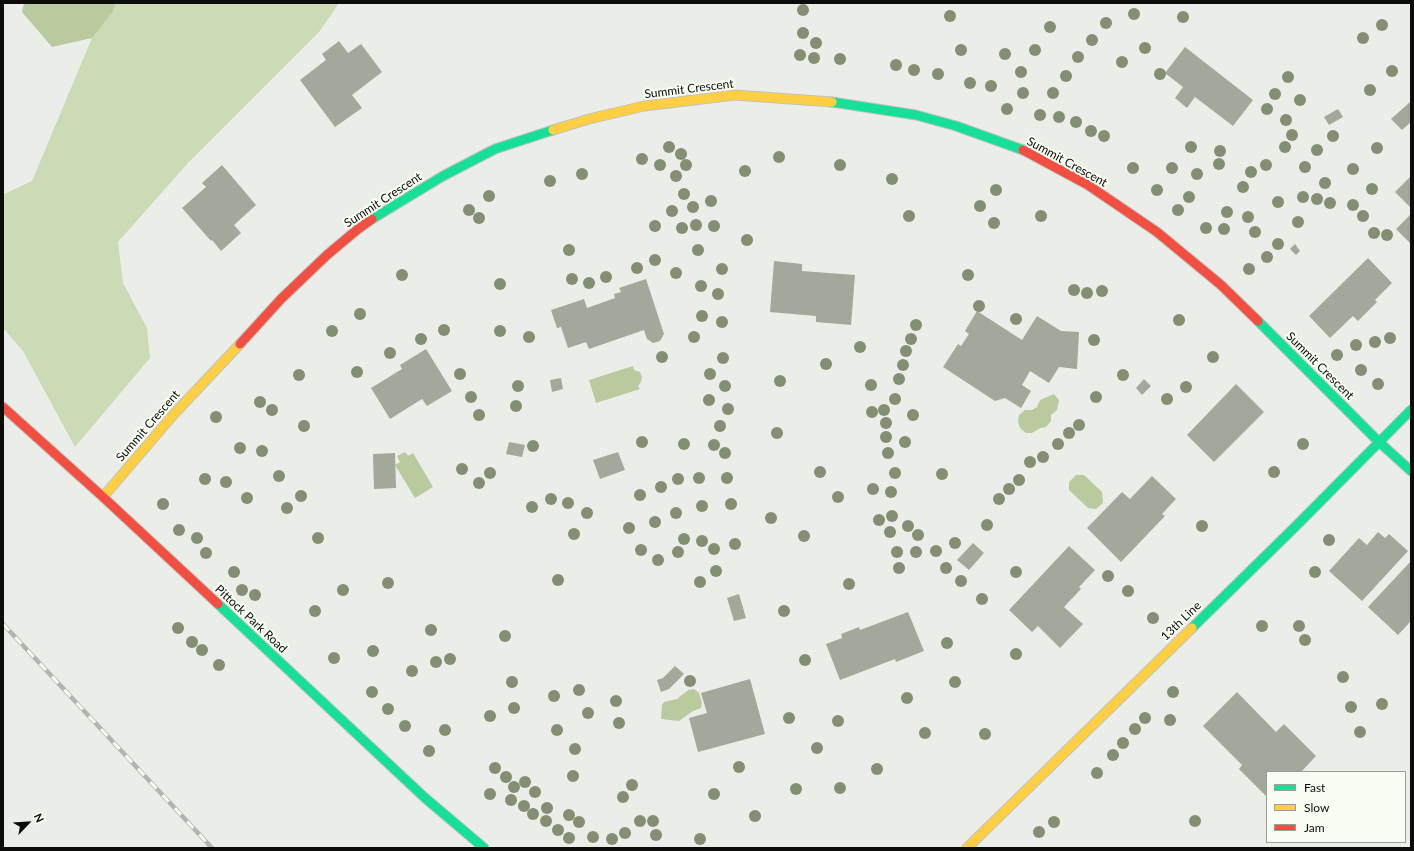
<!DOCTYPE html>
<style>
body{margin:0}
#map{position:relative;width:1414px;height:851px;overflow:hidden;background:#ebeee8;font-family:Lato,sans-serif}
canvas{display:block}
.frame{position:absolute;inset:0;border:4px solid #0c0d0a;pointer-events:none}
.legend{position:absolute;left:1266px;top:771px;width:140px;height:72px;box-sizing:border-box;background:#f9fef3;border:1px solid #9a9e96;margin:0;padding:5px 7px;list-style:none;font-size:12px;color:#0c0d0a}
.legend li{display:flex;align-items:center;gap:8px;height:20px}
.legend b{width:20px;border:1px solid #9a9e96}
.north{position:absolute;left:8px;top:803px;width:40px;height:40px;-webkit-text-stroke:3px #f9fef3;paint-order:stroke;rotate:65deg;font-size:11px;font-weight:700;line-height:16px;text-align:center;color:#0c0d0a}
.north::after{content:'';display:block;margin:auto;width:14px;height:18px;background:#0c0d0a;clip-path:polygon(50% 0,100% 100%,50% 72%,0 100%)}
</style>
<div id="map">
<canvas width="1414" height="851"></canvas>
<div class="frame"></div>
<ul class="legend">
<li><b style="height:5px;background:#16e098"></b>Fast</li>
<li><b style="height:5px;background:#ffcf43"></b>Slow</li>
<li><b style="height:5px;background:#f24e42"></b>Jam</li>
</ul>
<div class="north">N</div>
</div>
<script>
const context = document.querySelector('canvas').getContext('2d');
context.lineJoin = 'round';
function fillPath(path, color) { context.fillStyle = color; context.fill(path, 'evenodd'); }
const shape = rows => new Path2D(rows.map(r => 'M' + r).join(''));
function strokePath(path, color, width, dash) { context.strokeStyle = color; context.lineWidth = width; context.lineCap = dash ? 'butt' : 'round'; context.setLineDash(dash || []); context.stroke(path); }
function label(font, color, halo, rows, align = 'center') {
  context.font = font + ' Lato,sans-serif'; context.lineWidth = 4; context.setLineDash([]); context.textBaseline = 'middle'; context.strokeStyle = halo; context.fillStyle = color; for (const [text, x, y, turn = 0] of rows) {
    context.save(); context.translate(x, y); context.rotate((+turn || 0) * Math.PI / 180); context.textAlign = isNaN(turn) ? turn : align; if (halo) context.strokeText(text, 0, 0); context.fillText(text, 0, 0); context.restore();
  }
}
fillPath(shape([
 [56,3,113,11,116,3,339,3,319,32,188,163,118,242,123,283,147,328,150,358,75,447,23,351,3,328,3,193,4,194,32,181,92,38]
]), '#ccdab6');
fillPath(shape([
 [24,3,116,3,113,11,92,38,52,47,22,12],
 [633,366,634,370,640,372,642,377,641,382,638,386,640,389,596,403,589,380],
 [1054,394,1059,400,1057,410,1051,415,1051,421,1046,427,1040,428,1032,433,1026,433,1020,428,1018,422,1019,415,1025,410,1032,410,1037,407,1040,400],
 [405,452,408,456,413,453,433,487,415,498,395,465,400,462,397,456],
 [1076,475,1084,475,1102,492,1103,503,1096,509,1088,508,1069,490,1069,482],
 [694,689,699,693,702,703,701,708,693,711,679,721,661,719,662,705,664,702,677,699,688,690]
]), '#b8ca9e');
fillPath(shape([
 [339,41,348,53,361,44,382,72,352,95,362,108,335,127,300,80,326,60,322,54],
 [1185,47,1253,100,1233,126,1195,97,1187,108,1175,98,1183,87,1165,73],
 [1410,102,1411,103,1411,122,1402,130,1391,119],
 [1338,109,1343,117,1329,125,1324,117],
 [222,165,256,205,234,225,241,233,221,251,212,240,211,241,182,208,206,187,202,183],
 [1411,176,1411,208,1395,192],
 [1411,214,1411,244,1396,229],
 [1295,244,1300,251,1296,255,1290,249],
 [1368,258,1392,283,1375,300,1377,302,1358,321,1353,316,1330,338,1309,316],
 [774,261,802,264,802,271,855,275,851,325,816,322,816,316,770,312],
 [646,279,664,334,660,341,653,343,647,339,644,330,589,349,586,342,568,348,561,327,557,328,551,310,584,299,587,308,615,298,614,294,621,292,619,288],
 [977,311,1022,340,1037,316,1061,331,1079,332,1077,369,1059,367,1049,383,1030,371,1022,385,1031,391,1021,408,1005,398,995,401,943,367,958,344,961,346,969,334,965,331],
 [426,349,452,391,427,406,422,399,390,419,371,388,402,369,400,365],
 [561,378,563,389,552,392,550,380],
 [1144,379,1151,386,1142,395,1136,388],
 [1236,384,1264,412,1214,462,1187,435],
 [509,442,525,445,522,457,506,454],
 [618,452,625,470,600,479,593,460],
 [395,453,396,488,374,489,373,454],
 [1152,476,1176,499,1162,514,1165,516,1121,562,1087,528,1122,492,1130,499],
 [1378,532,1385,538,1389,534,1408,551,1362,601,1329,571,1359,538,1367,545],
 [973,543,984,553,969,570,957,560],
 [1069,546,1095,570,1079,587,1081,589,1064,607,1083,624,1060,648,1038,626,1032,632,1009,610],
 [1411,561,1411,621,1398,635,1368,607],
 [739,594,746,618,734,621,727,598],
 [908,612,924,651,896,662,895,659,840,680,826,644,842,638,841,634,859,627,860,630],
 [675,666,684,674,669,689,661,692,657,680,663,678],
 [750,679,765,734,698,752,689,718,707,713,701,693],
 [1237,692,1276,732,1284,724,1316,756,1301,772,1267,772,1267,797,1239,769,1242,765,1203,726]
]), '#a2a89a');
const fast = shape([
 [832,102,916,115,956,126,1023,150],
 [372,219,443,176,495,149,553,130],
 [1258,321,1379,442,1411,471],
 [218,604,424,797,484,848],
 [1192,628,1298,524,1411,410]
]);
const slow = shape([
 [553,130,589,119,644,106,735,95,832,102],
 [103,497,174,414,240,344],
 [967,848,1192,628]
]);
const jam = shape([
 [1023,150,1088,185,1157,232,1221,285,1258,321],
 [240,344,281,299,327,255,358,229,372,219],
 [3,407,103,497,218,604]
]);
strokePath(fast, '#c0c2bd', 11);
strokePath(slow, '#c0c2bd', 11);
strokePath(jam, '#c0c2bd', 11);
strokePath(fast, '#16e098', 9);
strokePath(slow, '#ffcf43', 9);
strokePath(jam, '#f24e42', 9);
const rail = shape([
 [3,624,212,848]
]);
strokePath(rail, '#b3b3b2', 4.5);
strokePath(rail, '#f9fef3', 3, [9]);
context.fillStyle = '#848e73';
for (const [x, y] of [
 [803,10],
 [1134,14],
 [950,16],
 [1183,17],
 [1106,23],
 [1382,25],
 [1050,27],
 [803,33],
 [1363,38],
 [1092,40],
 [816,43],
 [1145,48],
 [961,50],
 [1035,50],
 [1005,54],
 [800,55],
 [1078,57],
 [814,58],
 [840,59],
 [1122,62],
 [896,65],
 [914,70],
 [1392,71],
 [1021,72],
 [938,74],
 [1160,74],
 [1066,76],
 [1288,77],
 [970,83],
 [991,86],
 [1370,90],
 [1023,93],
 [1053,93],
 [1275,94],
 [1300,100],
 [1007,109],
 [1267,109],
 [1040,115],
 [1059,117],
 [1286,120],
 [1076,122],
 [1091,131],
 [1292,135],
 [1104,136],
 [1333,136],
 [669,147],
 [1191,147],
 [1285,147],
 [1377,148],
 [1317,150],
 [1220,151],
 [681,154],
 [779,157],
 [642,159],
 [1219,164],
 [660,165],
 [686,165],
 [840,165],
 [1266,165],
 [1305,167],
 [1133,168],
 [1172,168],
 [1353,169],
 [745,171],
 [1251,172],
 [582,174],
 [1197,174],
 [676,176],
 [892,179],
 [550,181],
 [1325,183],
 [1243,187],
 [1372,189],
 [996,190],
 [1157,190],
 [684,194],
 [489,196],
 [1189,197],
 [1303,197],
 [1317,199],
 [711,201],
 [1278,202],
 [1330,203],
 [1353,205],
 [980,206],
 [693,207],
 [469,210],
 [1178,210],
 [672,211],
 [1227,212],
 [909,216],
 [1041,216],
 [1363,216],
 [1248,217],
 [479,218],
 [1298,222],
 [994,223],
 [696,225],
 [655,226],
 [714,226],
 [682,228],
 [1206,228],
 [1224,229],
 [1255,232],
 [1374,233],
 [1387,235],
 [747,240],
 [1278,244],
 [569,250],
 [698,250],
 [1267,257],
 [655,260],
 [637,268],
 [722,269],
 [1249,269],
 [676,273],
 [402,275],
 [968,275],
 [606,277],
 [572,279],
 [589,283],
 [500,284],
 [701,286],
 [1074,290],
 [1102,291],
 [1087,293],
 [718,294],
 [979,306],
 [360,314],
 [702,316],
 [1016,319],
 [1179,320],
 [722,322],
 [916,325],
 [444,330],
 [332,331],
 [500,331],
 [529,337],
 [694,337],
 [1390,338],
 [421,339],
 [911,339],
 [1094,340],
 [1375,342],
 [1356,345],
 [860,347],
 [906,351],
 [390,353],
 [1337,355],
 [662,357],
 [1213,357],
 [723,358],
 [826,364],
 [903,365],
 [1361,370],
 [357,372],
 [460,374],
 [710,374],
 [299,375],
 [1123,375],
 [899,379],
 [780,381],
 [1378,384],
 [871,385],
 [518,386],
 [725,386],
 [1186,387],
 [471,397],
 [1096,397],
 [895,399],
 [1167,399],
 [709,400],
 [260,402],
 [516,406],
 [728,409],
 [272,410],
 [884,410],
 [872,412],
 [479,415],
 [913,415],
 [216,417],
 [886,423],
 [1079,425],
 [304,426],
 [720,426],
 [777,433],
 [1069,433],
 [886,437],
 [642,442],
 [905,442],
 [684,444],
 [1058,444],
 [1303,444],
 [714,445],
 [533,446],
 [240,448],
 [262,451],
 [725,453],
 [888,453],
 [1043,457],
 [1030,462],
 [462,469],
 [820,472],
 [1274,472],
 [490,473],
 [895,473],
 [942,474],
 [279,476],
 [699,478],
 [727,478],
 [205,479],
 [678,479],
 [1019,480],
 [226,482],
 [479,483],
 [661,487],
 [873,489],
 [1009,489],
 [891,492],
 [640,495],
 [301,496],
 [838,497],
 [247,498],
 [551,499],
 [999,499],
 [568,503],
 [163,504],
 [731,504],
 [702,506],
 [532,507],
 [287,508],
 [587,513],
 [676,513],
 [892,516],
 [771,518],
 [879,520],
 [655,522],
 [987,525],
 [908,526],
 [1202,526],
 [629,528],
 [179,530],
 [890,532],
 [574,534],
 [918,535],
 [804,536],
 [197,538],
 [318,538],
 [684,539],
 [1329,540],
 [702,541],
 [955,543],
 [735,544],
 [714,549],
 [641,550],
 [936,551],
 [678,552],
 [897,552],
 [916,552],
 [206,553],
 [658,560],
 [899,568],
 [946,568],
 [716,571],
 [234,572],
 [1016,572],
 [1315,572],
 [1108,576],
 [558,580],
 [961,581],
 [700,582],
 [388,583],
 [849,584],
 [242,590],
 [343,590],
 [1128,591],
 [255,595],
 [982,599],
 [315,611],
 [784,611],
 [1153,618],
 [1262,626],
 [1299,626],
 [178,628],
 [431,630],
 [505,636],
 [1305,640],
 [192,642],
 [947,643],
 [202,650],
 [373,651],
 [1016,654],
 [334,658],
 [450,659],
 [805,660],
 [436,662],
 [219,665],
 [412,671],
 [1343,677],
 [690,681],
 [512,682],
 [955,682],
 [579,690],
 [372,692],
 [1173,692],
 [554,696],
 [907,698],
 [616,701],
 [1382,704],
 [1351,707],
 [514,708],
 [388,709],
 [588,713],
 [490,716],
 [789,718],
 [1145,718],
 [1170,720],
 [838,721],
 [619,723],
 [405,726],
 [1135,729],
 [445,730],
 [557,730],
 [1360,732],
 [925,733],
 [985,734],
 [1123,743],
 [817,748],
 [575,749],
 [429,751],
 [1113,755],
 [739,767],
 [495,768],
 [877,769],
 [1097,773],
 [573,776],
 [506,777],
 [525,782],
 [632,785],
 [514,787],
 [840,788],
 [796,789],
 [535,792],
 [490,794],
 [714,794],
 [623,797],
 [511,800],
 [524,806],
 [547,808],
 [533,814],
 [569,815],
 [755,816],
 [546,821],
 [640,821],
 [653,821],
 [1195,821],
 [579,822],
 [1054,822],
 [558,830],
 [1039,832],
 [625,833],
 [656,835],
 [593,837],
 [569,838],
 [612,839],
 [700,839]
]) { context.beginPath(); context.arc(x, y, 6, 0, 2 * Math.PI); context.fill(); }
label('12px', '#0c0d0a', '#f9fef3', [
 ["Summit Crescent",689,89,-7],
 ["Summit Crescent",1067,162,29],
 ["Summit Crescent",383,200,-33],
 ["Summit Crescent",1320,366,45],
 ["Summit Crescent",148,426,-49],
 ["Pittock Park Road",251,619,43],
 ["13th Line",1181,621,-44]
]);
</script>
